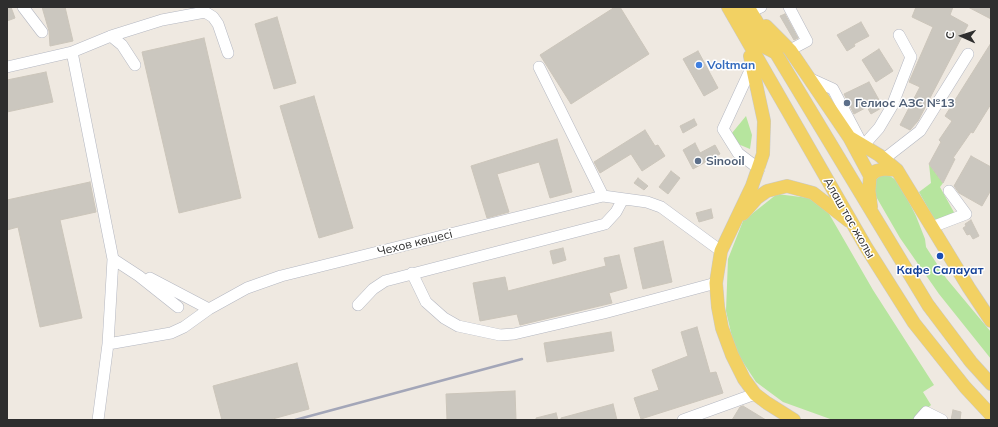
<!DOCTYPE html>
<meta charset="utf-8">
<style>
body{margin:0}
#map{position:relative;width:998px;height:427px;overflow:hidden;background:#efe9e1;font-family:Mulish,sans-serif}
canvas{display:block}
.frame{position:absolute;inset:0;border:8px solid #2e2e2e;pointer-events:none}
.north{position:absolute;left:942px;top:16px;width:40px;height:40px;-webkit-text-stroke:3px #fff;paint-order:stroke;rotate:273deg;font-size:11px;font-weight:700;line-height:16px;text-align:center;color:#2e2e2e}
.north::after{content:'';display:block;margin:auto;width:14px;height:18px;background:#2e2e2e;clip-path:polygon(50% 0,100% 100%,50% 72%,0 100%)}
</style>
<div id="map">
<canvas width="998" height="427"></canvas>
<div class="frame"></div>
<div class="north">С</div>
</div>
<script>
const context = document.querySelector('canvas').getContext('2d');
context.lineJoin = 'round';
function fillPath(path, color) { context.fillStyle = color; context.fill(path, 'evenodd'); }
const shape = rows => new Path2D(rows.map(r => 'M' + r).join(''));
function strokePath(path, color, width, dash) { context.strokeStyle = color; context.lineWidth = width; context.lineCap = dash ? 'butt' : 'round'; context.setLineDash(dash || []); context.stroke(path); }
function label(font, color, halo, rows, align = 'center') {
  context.font = font + ' Mulish,sans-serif'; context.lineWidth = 3; context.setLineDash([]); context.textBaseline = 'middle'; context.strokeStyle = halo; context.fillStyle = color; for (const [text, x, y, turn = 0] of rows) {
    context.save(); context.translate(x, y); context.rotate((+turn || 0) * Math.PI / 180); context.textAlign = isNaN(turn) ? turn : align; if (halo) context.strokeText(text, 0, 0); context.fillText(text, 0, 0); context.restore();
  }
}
fillPath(shape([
 [746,116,752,135,750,149,738,144,732,133],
 [929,164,943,183,940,187,956,216,935,221,919,192,931,183],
 [885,175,890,176,896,180,902,188,916,216,925,239,926,247,946,278,991,332,991,359,939,294,900,238,874,193,873,182,877,176],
 [777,194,809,198,828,212,873,290,934,385,923,392,931,405,915,420,833,420,783,402,756,382,735,350,726,311,728,259,743,221]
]), '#b6e59e');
const building = shape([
 [7,7,11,7,15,18,7,21,7,7],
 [42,7,65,7,73,41,50,46,49,31,42,7],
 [615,7,620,7,649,54,571,104,540,55,615,7],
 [916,7,953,7,950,15,968,25,918,121,910,130,900,125,920,87,909,82,933,27,912,17,916,7],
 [968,7,991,7,991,19,968,7],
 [785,14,798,38,794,40,780,16,785,14],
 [277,17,296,83,274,89,255,24,277,17],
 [861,22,869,36,854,44,855,46,847,51,837,35,861,22],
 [204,38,241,198,179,213,142,52,204,38],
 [991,43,991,104,973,133,971,132,953,158,955,159,943,183,929,164,941,142,939,140,952,121,945,116,991,43],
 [879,49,893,71,876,82,862,60,879,49],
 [698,51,718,88,704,96,683,59,698,51],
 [46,72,53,102,7,112,7,80,46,72],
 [869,82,883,107,871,114,867,107,854,114,844,94,869,82],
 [314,96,353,228,319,238,280,106,314,96],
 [694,119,697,125,683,133,680,126,694,119],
 [645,130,655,146,658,145,665,156,642,171,631,154,600,173,594,162,645,130],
 [557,139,572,192,550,198,539,162,497,174,509,212,487,218,471,166,557,139],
 [695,143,700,153,715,145,720,154,693,169,683,150,695,143],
 [971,156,991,167,991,190,982,206,959,193,954,186,971,156],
 [671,171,680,178,668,194,659,187,671,171],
 [638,178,648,186,644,190,634,183,638,178],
 [90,182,96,212,60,220,82,318,40,327,18,227,7,230,7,200,90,182],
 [711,209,713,218,699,222,696,213,711,209],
 [971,220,979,236,973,239,970,234,967,235,963,228,966,226,965,224,971,220],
 [663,241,672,282,643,289,634,248,663,241],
 [563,248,566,260,553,264,550,251,563,248],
 [619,255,627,288,609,293,612,303,520,325,517,314,480,321,473,283,505,277,508,291,606,266,604,258,619,255],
 [697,327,710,373,716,372,723,393,641,419,634,398,659,390,652,370,688,356,681,332,697,327],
 [611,332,614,351,547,362,544,343,611,332],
 [297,363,309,409,269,420,222,420,213,386,297,363],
 [515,391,516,420,447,420,446,394,515,391],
 [613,404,617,420,561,420,561,418,613,404],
 [743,406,766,420,732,420,740,407,743,406],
 [953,410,961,412,960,420,951,420,953,410],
 [556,413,558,420,536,420,536,418,556,413]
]);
fillPath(building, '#cbc7bf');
strokePath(building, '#cbc5ba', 1);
const minor = shape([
 [23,7,42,32],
 [789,7,807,41,790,50],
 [752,11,761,7],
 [111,36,122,45,135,65],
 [72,52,111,36,162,20,205,12,213,17,218,24,228,53],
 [753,64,723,129,738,153,759,169],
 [7,67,72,52,113,259,108,344,98,420],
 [539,67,603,196],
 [811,79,833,89,863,146],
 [863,146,879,128,892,106,911,57,899,35],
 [884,159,920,131,968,54],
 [932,227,966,214,949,191],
 [113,259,139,276,178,307],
 [412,273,426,302,444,318,458,326,500,335,514,334,604,313,716,283],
 [150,278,209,309],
 [358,305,373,289,385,281,605,224,616,212,623,199],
 [108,344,171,333,184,327,209,309,247,288,281,276,603,196,647,202,661,207,721,251],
 [683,420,755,394],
 [919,420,926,412,942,420]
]);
const major = shape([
 [728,7,866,247,914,323,965,387,991,415],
 [748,7,928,305,971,362,991,384],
 [737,13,744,17,759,44,776,53],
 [766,26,790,50,849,137,870,176,869,191,871,207],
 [750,56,764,121,763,154,752,186,721,251,716,283,718,307,722,328,732,355,744,379,755,394,767,403,794,420],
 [849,137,879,155,897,170,969,288,991,321],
 [870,176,876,171,884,169,897,170],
 [743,214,757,198,767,191,787,186,813,193,849,221]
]);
strokePath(minor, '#b4b7c1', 12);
strokePath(major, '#c9c9c9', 14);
strokePath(minor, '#fff', 11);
strokePath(major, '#f2d163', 13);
strokePath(shape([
 [295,420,522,359]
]), '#a3a6b8', 2.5);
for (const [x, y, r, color] of [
 [699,65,4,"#3f7fe0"],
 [847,103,4,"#5c6f8a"],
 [698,161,4,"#5c6f8a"],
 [940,256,4,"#1a4fb4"]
]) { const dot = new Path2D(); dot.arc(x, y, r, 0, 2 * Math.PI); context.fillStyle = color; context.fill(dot); strokePath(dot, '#fff', 1.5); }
label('bold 12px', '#366cbe', '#fff', [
 ["Voltman",707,65]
], 'left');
label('bold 12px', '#4e5e75', '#fff', [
 ["Гелиос АЗС №13",855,103],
 ["Sinooil",706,161]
], 'left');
label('12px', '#2e2e2e', '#fff', [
 ["Алаш тас жолы",849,218,60],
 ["Чехов көшесі",415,243,-14]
]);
label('bold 12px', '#164399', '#fff', [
 ["Кафе Салауат",940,270]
]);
</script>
